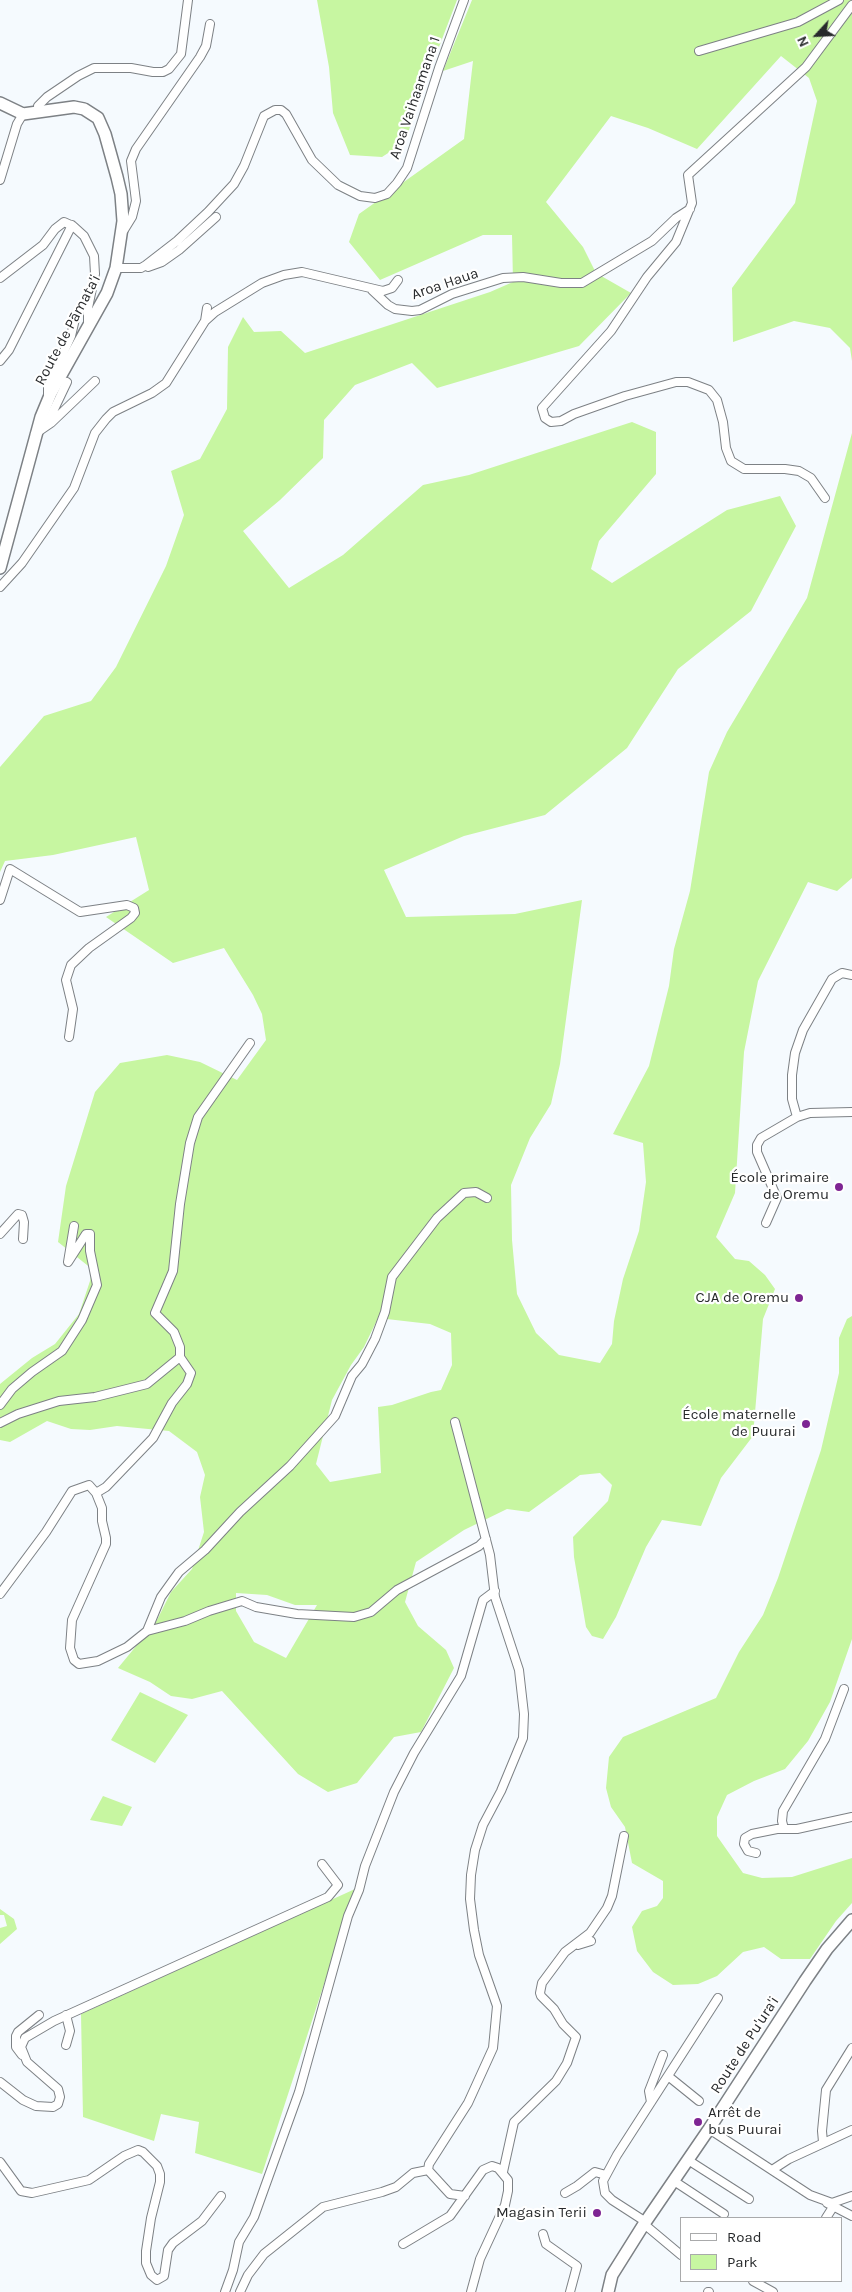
<!DOCTYPE html>
<meta charset="utf-8">
<style>
body{margin:0}
#map{position:relative;width:852px;height:2292px;overflow:hidden;background:#f5fafe;font-family:Karla,sans-serif}
canvas{display:block}
.legend{position:absolute;left:680px;top:2217px;width:162px;height:65px;box-sizing:border-box;background:#fff;border:1px solid #a9aaab;margin:0;padding:6px 9px;list-style:none;font-size:15px;color:#282a2c}
.legend li{display:flex;align-items:center;gap:10px;height:25px}
.legend b{width:25px;border:1px solid #a9aaab}
.north{position:absolute;left:792px;top:10px;width:50px;height:50px;-webkit-text-stroke:4px #fff;paint-order:stroke;rotate:245deg;font-size:14px;font-weight:700;line-height:20px;text-align:center;color:#282a2c}
.north::after{content:'';display:block;margin:auto;width:18px;height:22px;background:#282a2c;clip-path:polygon(50% 0,100% 100%,50% 72%,0 100%)}
</style>
<div id="map">
<canvas width="852" height="2292"></canvas>
<ul class="legend">
<li><b style="height:6px;background:#fff"></b>Road</li>
<li><b style="height:14px;background:#c7f6a1"></b>Park</li>
</ul>
<div class="north">N</div>
</div>
<script>
const context = document.querySelector('canvas').getContext('2d');
context.lineJoin = 'round';
function fillPath(path, color) { context.fillStyle = color; context.fill(path, 'evenodd'); }
const shape = rows => new Path2D(rows.map(r => 'M' + r).join(''));
function strokePath(path, color, width, dash) { context.strokeStyle = color; context.lineWidth = width; context.lineCap = dash ? 'butt' : 'round'; context.setLineDash(dash || []); context.stroke(path); }
function label(font, color, halo, rows, align = 'center') {
  context.font = font + ' Karla,sans-serif'; context.lineWidth = 4.5; context.setLineDash([]); context.textBaseline = 'middle'; context.strokeStyle = halo; context.fillStyle = color; for (const [text, x, y, turn = 0] of rows) {
    context.save(); context.translate(x, y); context.rotate((+turn || 0) * Math.PI / 180); context.textAlign = isNaN(turn) ? turn : align; if (halo) context.strokeText(text, 0, 0); context.fillText(text, 0, 0); context.restore();
  }
}
fillPath(shape([
 [317,0,457,0,421,94,405,142,382,157,350,155,333,113,329,67],
 [472,0,852,0,852,361,850,348,830,328,794,321,733,342,732,288,795,203,817,101,809,78,781,56,697,149,648,128,611,116,546,202,583,247,596,273,631,293,579,346,437,388,412,363,355,385,324,420,323,458,280,500,243,531,289,588,343,555,423,485,469,475,632,422,656,432,656,474,599,541,591,569,612,583,727,510,780,496,796,526,751,611,678,669,627,748,545,815,464,836,384,870,406,917,515,914,582,900,560,1064,551,1104,530,1138,511,1185,512,1240,517,1294,536,1333,559,1355,600,1363,612,1344,614,1321,623,1279,639,1231,646,1182,643,1143,613,1134,649,1066,669,986,674,949,690,891,709,772,727,732,807,598,852,433,852,878,837,891,808,882,758,981,744,1052,735,1193,716,1237,735,1259,749,1261,765,1275,775,1289,763,1319,753,1436,721,1478,701,1526,662,1520,646,1547,616,1617,603,1639,592,1636,586,1627,574,1557,573,1537,608,1501,612,1485,600,1473,580,1475,529,1512,507,1509,464,1530,416,1562,405,1602,418,1626,446,1650,454,1668,421,1732,394,1737,357,1783,328,1792,298,1774,222,1691,192,1699,171,1696,150,1682,118,1668,156,1622,171,1592,192,1569,204,1532,200,1497,205,1475,197,1452,169,1431,117,1426,90,1430,71,1429,47,1421,10,1442,0,1440,0,1384,32,1358,55,1344,79,1314,90,1281,92,1269,58,1242,66,1186,95,1092,120,1063,167,1055,200,1062,237,1080,266,1040,262,1014,253,995,224,948,173,963,106,917,149,890,136,837,53,855,5,861,0,872,0,767,44,716,91,701,116,667,166,566,184,515,171,471,200,459,227,409,228,347,243,317,254,332,281,331,305,353,490,292,513,282,512,235,483,235,380,280,349,242,359,214,464,139,473,61,443,71],
 [378,1318,430,1324,451,1333,452,1365,441,1390,431,1392,392,1405,378,1407,381,1473,330,1482,316,1464,332,1400,351,1365,364,1347],
 [236,1593,267,1595,295,1605,317,1605,286,1658,254,1642,236,1611],
 [852,1316,852,1639,830,1702,808,1741,785,1769,754,1781,727,1795,717,1817,717,1836,743,1873,762,1878,792,1877,852,1858,852,1903,836,1921,810,1959,781,1959,764,1947,743,1952,717,1976,698,1984,673,1985,653,1972,637,1951,632,1927,642,1911,657,1906,663,1898,663,1881,632,1863,625,1827,611,1807,606,1788,609,1757,623,1737,716,1698,739,1652,763,1615,778,1578,821,1450,839,1373,839,1338,847,1319],
 [140,1692,188,1715,155,1763,111,1740],
 [103,1796,132,1807,122,1826,90,1820],
 [355,1889,262,2174,195,2153,199,2122,161,2114,154,2141,83,2117,81,2014],
 [0,1909,14,1919,17,1929,0,1944,0,1928,7,1926,4,1915,0,1915]
]), '#c7f6a1');
const street = shape([
 [699,51,798,22,839,0],
 [39,112,38,106,47,97,78,76,94,68,131,68,153,72,163,72,169,69,181,54,188,0],
 [0,180,17,124,23,114],
 [124,230,132,217,136,201,131,161,136,149,200,57,206,46,210,24],
 [148,267,162,262,179,250,216,217],
 [116,268,141,268,146,265,177,241,208,212,234,184,244,166,264,116,275,110,281,110,286,114,312,160,338,185,360,196,375,198,387,194,397,183,407,168,439,68,464,0],
 [0,278,43,245,55,229,64,222,73,226,84,236,94,256,95,274,88,308,88,323],
 [372,290,388,305,395,309,412,311,420,310,452,294,503,278,523,277,561,283,582,283,652,241,676,218,690,209],
 [205,321,207,308],
 [0,361,9,350,72,225],
 [48,397,48,387,71,336,75,319],
 [47,424,67,382],
 [35,434,51,423,95,381],
 [825,498,811,478,799,471,785,469,744,469,731,461,726,448,723,422,717,400,709,390,688,382,676,382,625,396,574,414,561,421,551,422,545,418,542,408,611,331,647,277,676,242,692,203,688,175,806,67,852,5],
 [0,587,22,563,74,488,95,433,106,419,113,412,152,393,166,383,205,321,215,312,262,283,284,275,302,272,383,291,392,288,398,280],
 [0,900,10,869,80,912,127,905,134,908,135,913,131,918,89,948,71,965,66,980,73,1009,69,1037],
 [797,1117,792,1099,792,1075,795,1053,803,1030,832,979,842,973,852,975],
 [766,1223,777,1198,757,1152,757,1145,761,1138,797,1117,810,1113,852,1112],
 [0,1234,18,1214,22,1215,24,1222,23,1239],
 [0,1405,12,1389,32,1372,62,1351,82,1320,97,1285,90,1251,90,1234,86,1234,68,1262,74,1226],
 [0,1423,18,1414,59,1401,95,1397,147,1384,180,1357],
 [96,1493,106,1487,153,1438,172,1403,187,1384,191,1373,180,1357,180,1347,174,1332,155,1313,173,1271,180,1204,190,1143,198,1117,250,1043],
 [0,1594,46,1532,72,1491,89,1485,96,1493,102,1508,102,1521,106,1538,106,1544,72,1620,70,1648,74,1660,79,1664,98,1661,127,1647,147,1631,185,1621,209,1611,242,1601,256,1607,297,1614,354,1617,371,1612,397,1590,479,1546,486,1539],
 [147,1631,161,1597,179,1572,205,1550,240,1512,290,1466,335,1416,352,1376,362,1364,375,1339,385,1312,392,1277,437,1218,464,1193,476,1192,487,1198],
 [784,1829,782,1821,783,1811,825,1739,844,1689],
 [756,1853,748,1851,744,1844,745,1838,752,1834,777,1829,797,1829,852,1817],
 [578,1945,591,1941],
 [66,2015,70,2031,66,2045],
 [22,2055,16,2047,16,2036,18,2032,39,2015],
 [668,2076,699,2101],
 [0,2082,23,2100,36,2106,53,2107,58,2104,60,2097,58,2089,27,2062,21,2047,25,2038,54,2021,328,1897,338,1885,322,1864],
 [651,2102,649,2091,663,2055],
 [709,2129,810,2195,832,2203,852,2196],
 [823,2142,822,2131,826,2090,852,2048],
 [688,2160,749,2199],
 [0,2162,21,2191,32,2193,89,2180,124,2156,138,2150,143,2152,157,2166,160,2174,160,2182,151,2218,146,2251,146,2263,151,2275,157,2280,164,2276,168,2250,173,2243,202,2221,221,2196],
 [428,2170,450,2194,465,2196],
 [772,2170,789,2159,852,2130],
 [503,2172,514,2122,556,2081,567,2063,576,2037,563,2024,554,2009,541,1996,540,1993,542,1983,565,1952,590,1933,607,1908,612,1896,624,1836],
 [674,2181,724,2214],
 [565,2193,577,2186,595,2172,606,2175],
 [827,2203,852,2216],
 [826,2218,833,2207],
 [646,2222,612,2200,605,2193,603,2181,617,2155,718,1998],
 [644,2224,681,2255],
 [543,2234,546,2244,577,2266,570,2292],
 [403,2244,450,2216,483,2170,492,2166,498,2168,508,2180,508,2191,505,2205,480,2259,471,2292],
 [753,2281,773,2292],
 [225,2292,233,2270,239,2242,254,2217,299,2092,348,1916,359,1890,365,1866,394,1792,414,1753,461,1676,483,1600,495,1591],
 [240,2292,248,2275,264,2254,323,2207,382,2192,396,2187,413,2173,428,2170,429,2164,468,2103,493,2048,497,2006,479,1955,474,1930,470,1899,471,1875,475,1850,483,1825,501,1791,523,1738,524,1714,519,1670,495,1597,490,1555,455,1422],
 [708,2292,709,2292]
]);
const secondary = shape([
 [0,103,23,114,74,107,84,109,98,118,105,134,117,177,121,194,123,221,116,268,107,293,51,393,41,417,0,568],
 [608,2292,612,2275,644,2224,709,2129,805,1981,827,1949,852,1920]
]);
strokePath(street, '#7d8185', 10);
strokePath(secondary, '#7d8185', 14);
strokePath(street, '#fff', 8);
strokePath(secondary, '#fff', 11);
for (const [x, y, r, color] of [
 [839,1187,5,"#7e2593"],
 [799,1298,5,"#7e2593"],
 [806,1424,5,"#7e2593"],
 [698,2122,5,"#7e2593"],
 [597,2213,5,"#7e2593"]
]) { const dot = new Path2D(); dot.arc(x, y, r, 0, 2 * Math.PI); context.fillStyle = color; context.fill(dot); strokePath(dot, '#fff', 2); }
label('15px', '#282a2c', '#fff', [
 ["Aroa Vaihaamana 1",415,98,-71],
 ["Aroa Haua",445,284,-19],
 ["Route de Pāmata'i",68,330,-62],
 ["Route de Pu'ura'i",745,2045,-57]
]);
label('15px', '#282a2c', '#fff', [
 ["École primaire",829,1178],
 ["de Oremu",829,1195],
 ["CJA de Oremu",789,1298],
 ["École maternelle",796,1415],
 ["de Puurai",796,1432],
 ["Arrêt de",708,2113,"left"],
 ["bus Puurai",708,2130,"left"],
 ["Magasin Terii",587,2213]
], 'right');
</script>
